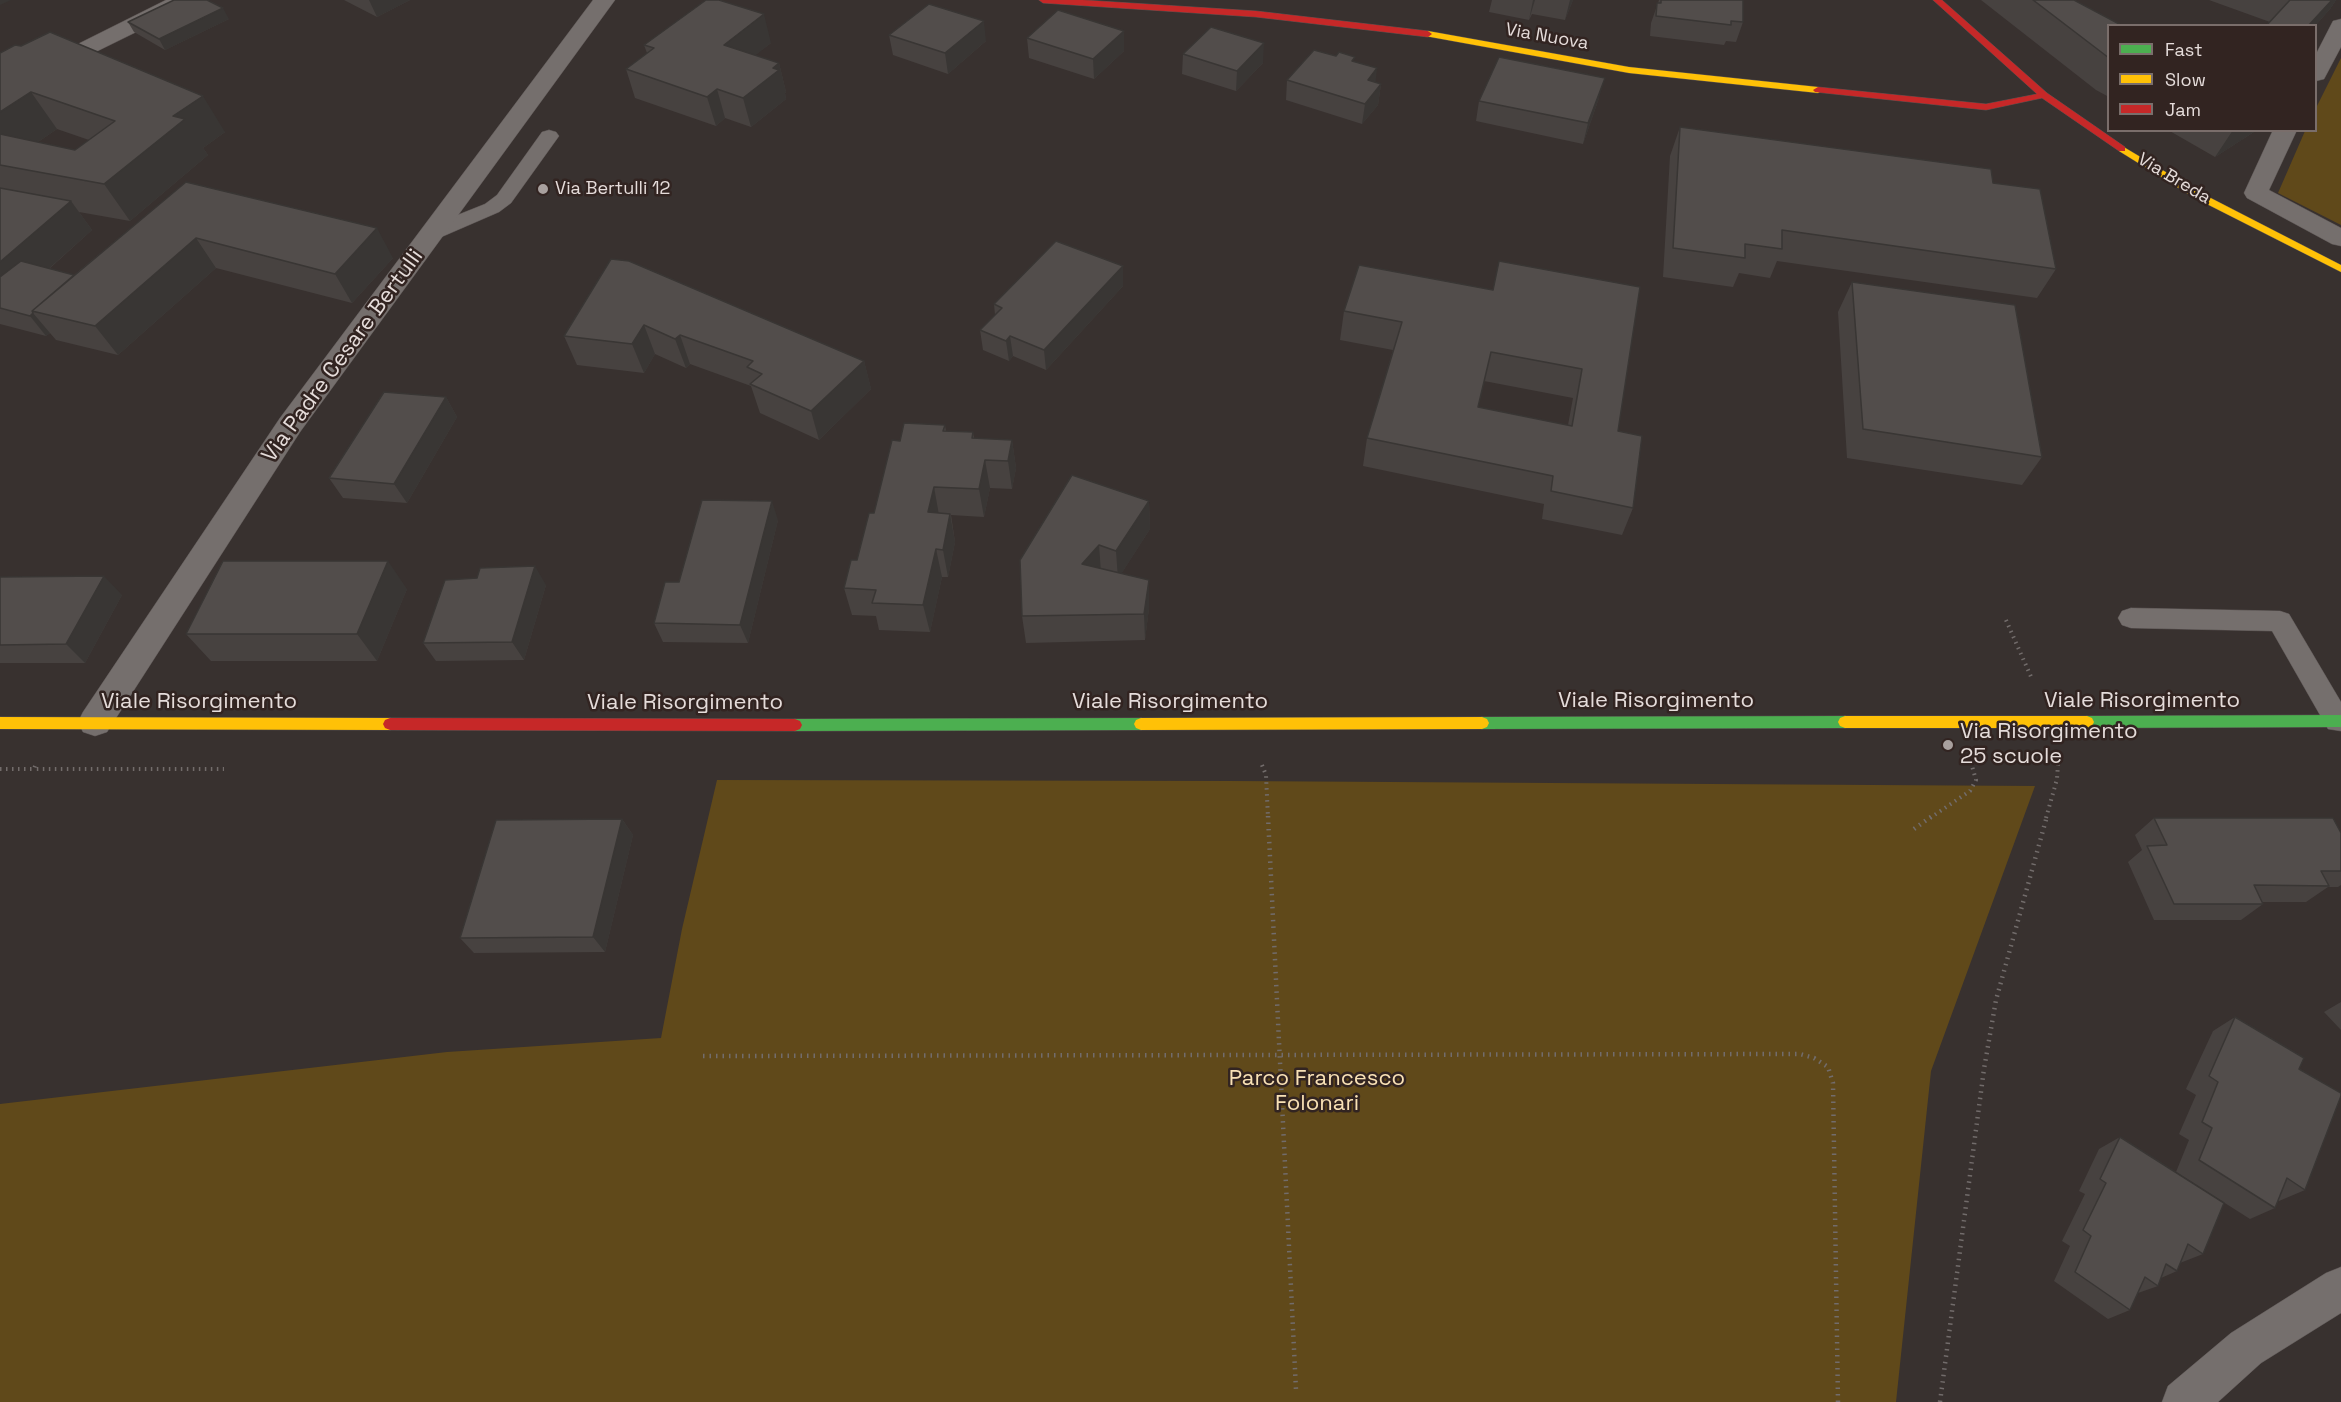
<!DOCTYPE html>
<style>
body{margin:0}
#map{position:relative;width:2341px;height:1402px;overflow:hidden;background:#38312f;font-family:"Space Grotesk",sans-serif}
canvas{display:block}
.legend{position:absolute;left:2107px;top:24px;width:210px;height:108px;box-sizing:border-box;background:#322421;border:2px solid #7a6e6b;margin:0;padding:8px 10px;list-style:none;font-size:18px;color:#e5dcda}
.legend li{display:flex;align-items:center;gap:12px;height:30px}
.legend b{width:30px;border:2px solid #7a6e6b}
</style>
<div id="map">
<canvas width="2341" height="1402"></canvas>
<ul class="legend">
<li><b style="height:8px;background:#4caf50"></b>Fast</li>
<li><b style="height:8px;background:#ffc107"></b>Slow</li>
<li><b style="height:8px;background:#c62828"></b>Jam</li>
</ul>
</div>
<script>
const context = document.querySelector('canvas').getContext('2d');
context.lineJoin = 'round';
function fillPath(path, color) { context.fillStyle = color; context.fill(path, 'evenodd'); }
const shape = rows => new Path2D(rows.map(r => 'M' + r).join(''));
function strokePath(path, color, width, dash) { context.strokeStyle = color; context.lineWidth = width; context.lineCap = dash ? 'butt' : 'round'; context.setLineDash(dash || []); context.stroke(path); }
function label(font, color, halo, rows, align = 'center') {
  context.font = font + ' "Space Grotesk",sans-serif'; context.lineWidth = 5; context.setLineDash([]); context.textBaseline = 'middle'; context.strokeStyle = halo; context.fillStyle = color; for (const [text, x, y, turn = 0] of rows) {
    context.save(); context.translate(x, y); context.rotate((+turn || 0) * Math.PI / 180); context.textAlign = isNaN(turn) ? turn : align; if (halo) context.strokeText(text, 0, 0); context.fillText(text, 0, 0); context.restore();
  }
}
fillPath(shape([
 [2341,58,2341,225,2278,193,2305,131,2316,130,2316,108],
 [717,780,1231,781,2035,786,1931,1071,1896,1402,0,1402,0,1104,447,1052,661,1038,682,929]
]), '#60491a');
const lane = shape([
 [549,130,556,132,559,136,511,203,499,212,439,238,432,239,425,238,422,233,425,228,485,204,497,195,542,132,549,130],
 [2131,608,2280,611,2289,614,2341,702,2341,731,2328,729,2272,631,2131,628,2122,625,2118,618,2122,611,2131,608]
]);
const street = shape([
 [166,0,194,0,191,5,0,99,0,83,166,0],
 [593,0,615,0,300,432,107,732,95,736,83,732,78,722,83,712,280,418,593,0],
 [2341,19,2341,47,2324,79,2316,81,2316,54,2333,21,2341,19],
 [2273,130,2297,130,2269,190,2341,228,2341,246,2332,244,2247,198,2244,193,2273,130],
 [2341,1267,2341,1313,2261,1363,2218,1402,2162,1402,2168,1386,2231,1333,2326,1273,2341,1267]
]);
const fast = shape([
 [2341,715,2341,727,2087,728,2082,726,2080,722,2082,718,2087,716,2341,715],
 [1845,716,1850,718,1852,722,1850,726,1845,728,1482,729,1477,727,1475,723,1477,719,1482,717,1845,716],
 [1141,718,1146,720,1148,724,1146,728,1141,730,795,731,790,729,788,725,790,721,795,719,1141,718]
]);
const slow = shape([
 [1428,31,1629,67,1818,87,1823,90,1818,93,1629,73,1425,36,1425,32,1428,31],
 [2122,146,2201,193,2341,265,2341,272,2193,197,2119,151,2119,147,2122,146],
 [1845,716,2087,716,2092,718,2094,722,2092,726,2087,728,1845,728,1840,726,1838,722,1840,718,1845,716],
 [0,717,390,718,395,720,397,724,395,728,390,730,0,729,0,717],
 [1482,717,1487,719,1489,723,1487,727,1482,729,1141,730,1136,728,1134,724,1136,720,1141,718,1482,717]
]);
const jam = shape([
 [1039,0,1083,0,1256,11,1428,31,1432,34,1428,37,1256,17,1043,3,1039,0],
 [1933,0,1942,0,2047,93,2125,147,2125,151,2119,151,2042,98,1986,110,1815,92,1813,90,1818,87,1986,104,2037,94,1933,0],
 [390,718,795,719,800,721,802,725,800,729,795,731,390,730,385,728,383,724,385,720,390,718]
]);
strokePath(lane, '#57504f', 1);
strokePath(street, '#57504f', 1);
strokePath(fast, '#57504f', 1);
strokePath(slow, '#57504f', 1);
strokePath(jam, '#57504f', 1);
strokePath(shape([
 [2006,620,2032,679],
 [1262,765,1266,775,1268,818],
 [35,766,34,769,224,769],
 [0,769,34,769],
 [1930,818,1970,791,1976,780,1972,766],
 [2046,818,2057,779,2058,764]
]), '#726c6b', 4, [1.5, 4.5]);
strokePath(shape([
 [1268,816,1296,1390],
 [1914,829,1932,816],
 [703,1056,1800,1054,1814,1058,1828,1067,1833,1083,1838,1402],
 [1940,1402,1984,1069,1996,1000,2047,816]
]), '#726c6b', 4.5, [1.5, 5]);
fillPath(lane, '#756f6d');
fillPath(street, '#756f6d');
fillPath(fast, '#4caf50');
fillPath(slow, '#ffc107');
fillPath(jam, '#c62828');
fillPath(shape([
 [344,0,410,0,377,17],
 [1492,0,1573,0,1565,20,1532,14,1529,20,1489,12],
 [1659,0,1743,0,1743,22,1736,42,1726,41,1724,45,1650,36,1651,23],
 [1981,0,2076,0,2076,1,2109,26,2109,97,2096,90],
 [2209,0,2336,0,2330,9,2315,26,2266,26,2270,22],
 [229,19,165,50,134,32,128,22],
 [1124,31,1124,51,1094,79,1029,58,1027,38],
 [889,35,986,41,948,74,893,55],
 [771,43,755,55,779,63,786,92,785,93,786,99,751,127,725,118,716,126,635,98,626,69,647,53,644,45],
 [0,53,225,132,203,148,208,155,130,221,79,212,92,230,49,269,74,275,186,182,393,258,352,303,216,268,118,355,56,340,50,333,46,336,0,324],
 [57,129,89,140,75,150,38,142],
 [1183,54,1263,63,1236,91,1182,74],
 [1355,62,1375,83,1381,84,1378,105,1362,124,1286,100,1287,80],
 [1599,98,1583,144,1476,121,1479,101],
 [1680,127,1993,183,2056,269,2037,298,1777,261,1770,278,1739,273,1733,287,1663,277,1670,156],
 [2168,130,2257,130,2215,157],
 [611,259,864,361,871,389,819,440,760,413,751,386,690,364,686,368,655,354,644,373,577,365,564,336],
 [1123,266,1123,286,1046,370,1013,356,1009,361,983,350,980,330,995,315,994,304],
 [1852,282,2042,457,2022,485,1847,458,1838,312],
 [1640,287,1618,431,1633,508,1622,535,1542,519,1544,504,1363,466,1367,438,1393,350,1340,340,1344,311,1493,290],
 [1484,381,1573,398,1568,425,1478,407],
 [446,397,457,417,407,503,343,498,329,478],
 [945,425,946,431,973,432,974,438,1012,440,1016,468,1012,489,990,488,984,517,951,515,955,542,948,577,942,577,930,632,879,630,876,616,852,615,844,588,857,560,900,441],
 [1149,501,1150,529,1121,574,1149,608,1145,640,1026,643,1022,616,1020,560],
 [778,520,748,643,663,642,654,623,679,582],
 [0,577,122,595,85,663,0,663],
 [546,585,524,660,436,661,423,643],
 [407,589,377,661,211,661,186,634],
 [2154,818,2341,833,2341,885,2338,887,2328,887,2306,902,2262,902,2263,904,2241,920,2154,920,2128,862,2142,850,2135,835],
 [622,819,633,835,605,952,474,953,460,938],
 [2341,1002,2341,1030,2324,1012],
 [2235,1017,2299,1069,2305,1190,2279,1201,2278,1200,2275,1208,2250,1219,2176,1172,2189,1140,2179,1134,2196,1095,2186,1089,2213,1031],
 [2120,1137,2203,1254,2180,1263,2177,1271,2161,1278,2158,1286,2138,1293,2130,1310,2108,1319,2054,1281,2070,1246,2062,1241,2085,1194,2079,1191,2099,1149]
]), '#474240');
fillPath(shape([
 [0,0,11,0,0,5],
 [369,0,410,0,377,17],
 [1533,0,1535,0,1529,20],
 [1570,0,1573,0,1565,20],
 [2332,0,2336,0,2330,9,2315,26,2308,26],
 [223,8,229,19,165,50,159,39],
 [764,14,771,43,732,74,724,45],
 [984,21,986,41,948,74,945,53],
 [1124,31,1124,51,1094,79,1093,59],
 [1264,43,1263,63,1236,91,1237,71],
 [779,63,786,92,785,93,786,99,751,127,743,98,773,68],
 [1377,68,1375,89,1368,80],
 [1605,78,1599,98,1583,144,1588,123],
 [1381,84,1378,105,1362,124,1365,104],
 [717,89,725,118,716,126,707,97],
 [31,92,57,129,4,165,0,160,0,112],
 [203,96,225,132,203,148,208,155,130,221,104,184,173,116],
 [2233,130,2257,130,2215,157],
 [71,201,92,230,16,298,0,280,0,262],
 [377,228,393,258,352,303,335,274],
 [196,238,216,268,118,355,95,326],
 [1123,266,1123,286,1046,370,1044,350],
 [33,313,50,333,46,336,30,316],
 [644,325,655,354,644,373,632,344],
 [680,335,690,364,686,368,675,339],
 [1010,336,1013,356,1009,361,1006,341],
 [864,361,871,389,819,440,811,411],
 [446,397,457,417,407,503,394,484],
 [1012,440,1016,468,1012,489,1008,461],
 [985,460,990,488,984,517,979,489],
 [934,487,939,515,928,512],
 [772,501,778,520,748,643,740,625],
 [1149,501,1150,529,1118,579,1116,551],
 [950,514,955,542,948,577,943,550],
 [1099,545,1101,572,1082,564],
 [936,549,942,577,930,632,923,605],
 [388,561,407,589,377,661,357,634],
 [535,566,546,585,524,660,512,642],
 [104,576,122,595,85,663,66,644],
 [1149,580,1149,608,1145,640,1144,614],
 [622,819,633,835,605,952,593,937]
]), '#393634');
const building = shape([
 [174,0,207,0,223,8,159,39,128,22,174,0],
 [706,0,719,0,764,14,724,45,779,63,773,68,779,70,743,98,717,89,707,97,626,69,654,48,644,45,706,0],
 [1661,0,1743,0,1743,22,1731,21,1731,25,1656,16,1657,3,1661,3,1661,0],
 [2033,0,2074,0,2123,26,2109,26,2109,58,2033,0],
 [2290,0,2332,0,2308,26,2266,26,2290,0],
 [929,4,984,21,945,53,889,35,929,4],
 [1058,10,1124,31,1093,59,1027,38,1058,10],
 [1211,27,1264,43,1237,71,1183,54,1211,27],
 [50,32,203,96,173,116,185,119,104,184,0,165,0,134,75,150,115,121,31,92,0,112,0,53,15,45,21,46,50,32],
 [1314,50,1336,56,1339,52,1355,57,1352,61,1377,68,1368,80,1381,84,1365,104,1287,80,1314,50],
 [1499,57,1605,78,1588,123,1479,101,1499,57],
 [1680,127,1991,169,1993,183,2040,189,2056,269,1782,230,1782,249,1745,244,1745,258,1673,248,1680,127],
 [186,182,377,228,335,274,196,238,95,326,32,311,186,182],
 [0,188,71,201,0,262,0,188],
 [1056,241,1123,266,1044,350,1010,336,1006,341,980,330,1002,308,994,304,1056,241],
 [611,259,629,261,864,361,811,411,750,384,762,374,747,367,753,361,680,335,675,339,644,325,632,344,564,336,611,259],
 [21,261,74,275,32,311,33,313,30,316,0,308,0,277,21,261],
 [1499,261,1640,287,1618,431,1642,436,1633,508,1551,491,1553,476,1367,438,1402,322,1344,311,1359,265,1493,290,1499,261],
 [1491,352,1582,369,1572,426,1478,407,1491,352],
 [1852,282,2015,305,2042,457,1863,429,1852,282],
 [384,392,446,397,394,484,329,478,384,392],
 [904,423,945,425,943,431,973,432,972,438,1012,440,1008,461,985,460,979,489,934,487,928,512,950,514,943,550,936,549,923,605,872,603,876,590,844,588,851,560,857,560,869,513,874,513,892,440,900,441,904,423],
 [1072,475,1149,501,1116,551,1099,545,1082,564,1149,580,1144,614,1022,616,1020,560,1072,475],
 [702,500,772,501,740,625,654,623,665,582,679,582,702,500],
 [223,561,388,561,357,634,186,634,223,561],
 [535,566,512,642,423,643,445,580,477,578,480,568,535,566],
 [104,576,66,644,0,645,0,577,104,576],
 [2154,818,2333,818,2341,833,2341,871,2321,871,2329,886,2254,885,2263,904,2174,904,2147,846,2167,845,2154,818],
 [622,819,593,937,460,938,496,820,622,819],
 [2235,1017,2304,1058,2299,1069,2341,1093,2341,1096,2305,1190,2287,1178,2275,1208,2199,1160,2212,1128,2202,1122,2218,1082,2209,1076,2235,1017],
 [2120,1137,2224,1203,2203,1254,2188,1244,2177,1271,2166,1264,2158,1286,2145,1277,2130,1310,2075,1272,2091,1236,2083,1230,2106,1183,2100,1179,2120,1137]
]);
fillPath(building, '#524d4b');
strokePath(building, '#393634', 1.5);
for (const [x, y, r, color] of [
 [543,189,6,"#a8a09e"],
 [1948,745,6,"#a8a09e"]
]) { const dot = new Path2D(); dot.arc(x, y, r, 0, 2 * Math.PI); context.fillStyle = color; context.fill(dot); strokePath(dot, '#322421', 2); }
label('18px', '#e5dcda', '#322421', [
 ["Via Nuova",1547,37,10],
 ["Via Breda",2174,179,31]
]);
label('18px', '#e5dcda', '#322421', [
 ["Via Bertulli 12",555,189]
], 'left');
label('22px', '#e5dcda', '#322421', [
 ["Via Padre Cesare Bertulli",343,356,-54],
 ["Viale Risorgimento",1656,701],
 ["Viale Risorgimento",2142,701],
 ["Viale Risorgimento",199,702],
 ["Viale Risorgimento",1170,702],
 ["Viale Risorgimento",685,703]
]);
label('22px', '#e5dcda', '#322421', [
 ["Via Risorgimento",1960,732],
 ["25 scuole",1960,757]
], 'left');
label('22px', '#f9e1b5', '#322421', [
 ["Parco Francesco",1317,1079],
 ["Folonari",1317,1104]
]);
</script>
